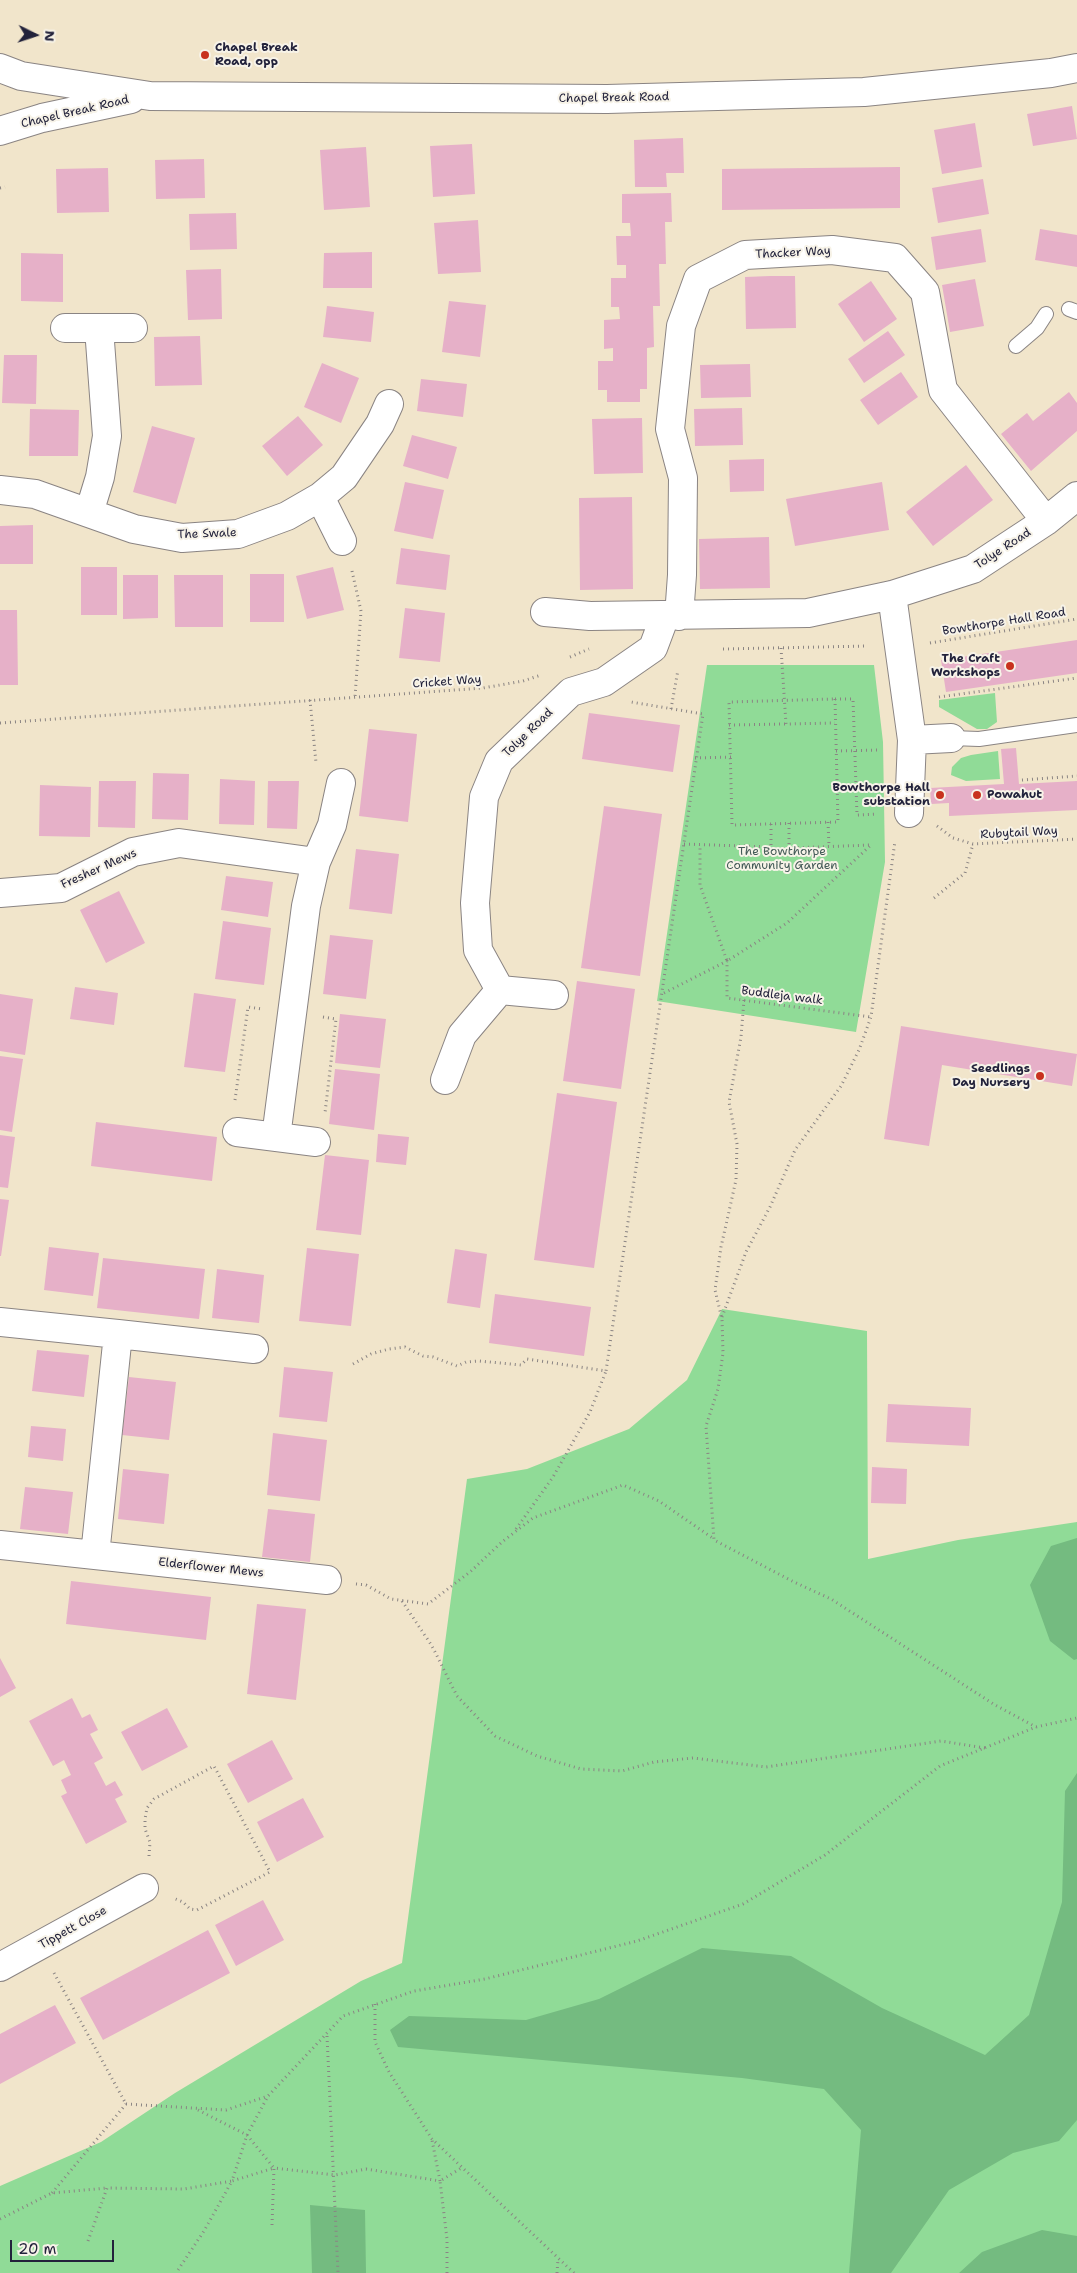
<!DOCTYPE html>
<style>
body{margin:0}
#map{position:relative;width:1077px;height:2273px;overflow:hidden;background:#f1e5cb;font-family:"Shantell Sans",sans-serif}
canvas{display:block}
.north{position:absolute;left:10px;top:10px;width:50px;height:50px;-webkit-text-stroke:4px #f7f3e8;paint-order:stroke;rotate:94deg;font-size:14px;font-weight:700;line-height:20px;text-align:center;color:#22223b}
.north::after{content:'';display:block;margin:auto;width:18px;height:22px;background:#22223b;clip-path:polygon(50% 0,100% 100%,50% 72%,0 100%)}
.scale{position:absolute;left:10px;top:2240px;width:104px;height:22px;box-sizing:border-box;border:2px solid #22223b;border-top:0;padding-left:6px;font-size:15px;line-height:18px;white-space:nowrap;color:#22223b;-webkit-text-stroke:4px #f7f3e8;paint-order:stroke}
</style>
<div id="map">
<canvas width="1077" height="2273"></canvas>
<div class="north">N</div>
<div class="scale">20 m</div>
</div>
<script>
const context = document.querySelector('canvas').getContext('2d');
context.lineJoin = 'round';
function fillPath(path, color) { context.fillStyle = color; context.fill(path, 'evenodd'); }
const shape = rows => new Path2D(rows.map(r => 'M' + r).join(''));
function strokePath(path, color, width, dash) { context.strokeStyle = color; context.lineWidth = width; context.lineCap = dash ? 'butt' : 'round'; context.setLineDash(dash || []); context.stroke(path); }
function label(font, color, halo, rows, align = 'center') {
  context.font = font + ' "Shantell Sans",sans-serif'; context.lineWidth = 4; context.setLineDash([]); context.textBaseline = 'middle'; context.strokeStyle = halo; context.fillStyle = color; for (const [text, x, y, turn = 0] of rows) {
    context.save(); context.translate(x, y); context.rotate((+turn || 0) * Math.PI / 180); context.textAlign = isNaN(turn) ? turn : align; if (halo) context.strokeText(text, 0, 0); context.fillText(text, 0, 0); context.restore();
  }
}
fillPath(shape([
 [707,665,874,665,883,742,885,862,856,1032,657,1001],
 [995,693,997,722,987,729,977,729,939,707,939,700],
 [998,751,1000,779,966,781,951,775,952,767,961,758,971,755],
 [722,1309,867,1331,868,1559,958,1540,1077,1522,1077,2273,0,2273,0,2186,101,2142,175,2093,361,1981,402,1963,467,1479,527,1469,629,1429,687,1380]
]), '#90db97');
fillPath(shape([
 [1077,1538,1077,1659,1074,1660,1050,1641,1030,1585,1051,1546],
 [1077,1773,1077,2120,1059,2141,1013,2153,949,2190,891,2273,849,2273,861,2130,824,2089,742,2078,398,2047,390,2030,409,2016,526,2020,599,1999,702,1948,791,1956,882,2008,985,2055,1029,2015,1062,1902,1065,1791],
 [310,2205,365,2210,366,2273,312,2273],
 [1042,2230,1077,2236,1077,2273,959,2273,982,2252]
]), '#74bb80');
fillPath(shape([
 [1072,106,1077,139,1033,146,1027,114],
 [975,123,982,167,942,174,934,130],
 [683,138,684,173,666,173,667,187,635,187,634,140],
 [472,144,475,194,433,197,430,146],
 [366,147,370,207,324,210,320,150],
 [204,159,205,198,156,199,155,160],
 [900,167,900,208,722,210,722,169],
 [108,168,109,212,57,213,56,169],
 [983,179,989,214,938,223,932,188],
 [671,193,672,222,665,222,666,264,659,264,660,306,653,306,654,347,647,348,647,389,640,389,640,402,607,402,607,390,598,390,598,361,613,361,613,348,604,349,604,320,620,319,619,307,611,307,611,278,626,278,626,265,617,265,616,236,631,236,630,223,622,223,622,194],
 [236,213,237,249,190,250,189,214],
 [478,220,481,272,438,274,434,223],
 [981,229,986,262,936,270,931,237],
 [1040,229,1077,235,1077,267,1035,260],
 [372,252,372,288,323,288,324,253],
 [21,253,63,254,63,302,21,301],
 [221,269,222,319,188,320,186,270],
 [770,276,795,276,796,328,746,329,745,277],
 [975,279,984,326,950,332,942,285],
 [871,281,897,319,864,342,838,304],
 [449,301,486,305,480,357,442,352],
 [327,306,374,312,371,342,323,337],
 [888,331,905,355,864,383,848,359],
 [200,336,202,385,155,386,154,337],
 [4,355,37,355,36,404,2,403],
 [322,363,359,378,341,423,304,407],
 [750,364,751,397,701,398,700,365],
 [901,372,918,397,878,425,860,400],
 [421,379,467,384,463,417,417,411],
 [1069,392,1077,403,1077,431,1031,471,1001,434,1027,413,1033,421],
 [742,408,743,445,695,446,694,409],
 [30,409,79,410,78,456,29,456],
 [298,416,323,445,287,476,262,446],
 [642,418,643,473,594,474,592,419],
 [152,426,195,438,176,504,133,492],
 [412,435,457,447,448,479,403,466],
 [764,459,764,491,730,492,729,460],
 [966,465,993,500,933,546,906,512],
 [405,482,444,490,433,539,394,531],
 [882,482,889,530,795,546,786,499],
 [632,497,633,589,580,590,579,498],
 [33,525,33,564,0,564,0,526],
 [769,537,770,588,700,589,699,539],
 [401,548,450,555,446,590,396,584],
 [81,567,117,567,117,615,81,615],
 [333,567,344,610,307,619,296,576],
 [250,574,284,574,284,622,250,622],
 [123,575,158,575,158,618,123,619],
 [174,575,223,575,223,627,175,627],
 [405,608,445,613,440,662,399,658],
 [0,610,17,610,18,685,0,685],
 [1077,640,1077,673,946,692,941,660],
 [589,713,680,725,673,772,582,759],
 [369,729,417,734,408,822,359,816],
 [1016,748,1019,784,1077,781,1077,810,949,816,949,803,931,804,930,788,1004,784,1001,749],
 [153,773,189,774,188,820,152,819],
 [220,779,255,781,254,825,219,824],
 [99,781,136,781,135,828,98,827],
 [268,781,299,781,297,829,267,828],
 [40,785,91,787,90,837,39,836],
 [604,806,662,814,640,976,581,968],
 [356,849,399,854,392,914,349,909],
 [226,876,273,882,268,917,221,910],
 [119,891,145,943,106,963,80,910],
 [223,921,271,928,264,985,215,979],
 [330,935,373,940,366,999,323,994],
 [577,981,635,989,621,1089,563,1081],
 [75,987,118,993,114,1025,70,1019],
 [194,993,236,999,225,1072,184,1067],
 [0,994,33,999,25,1055,0,1051],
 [340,1014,386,1019,380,1068,335,1063],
 [901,1026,1077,1054,1072,1086,942,1065,929,1146,884,1139],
 [0,1056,23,1059,12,1132,0,1130],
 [335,1069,380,1074,374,1130,329,1124],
 [557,1093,617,1102,594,1268,534,1260],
 [96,1122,217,1137,212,1181,91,1166],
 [378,1134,409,1137,406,1165,376,1162],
 [0,1135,15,1137,8,1188,0,1187],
 [325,1155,369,1160,361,1235,316,1230],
 [0,1199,9,1200,1,1256,0,1256],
 [49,1247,99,1253,93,1296,44,1290],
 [307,1248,359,1254,351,1326,299,1321],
 [455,1249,487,1254,480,1308,447,1303],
 [103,1258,205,1269,199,1319,97,1308],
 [217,1269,264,1275,259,1323,212,1318],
 [495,1294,591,1307,584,1356,489,1343],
 [37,1350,89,1355,84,1397,32,1391],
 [284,1367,333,1372,327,1422,279,1417],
 [129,1377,176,1382,169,1440,122,1435],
 [888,1404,971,1408,969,1446,886,1442],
 [31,1426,66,1429,63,1461,28,1457],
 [273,1433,327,1440,320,1501,267,1495],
 [872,1467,907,1469,906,1504,871,1503],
 [123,1469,169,1474,164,1524,118,1519],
 [25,1487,73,1492,68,1534,20,1529],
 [268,1509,315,1514,310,1562,262,1557],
 [71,1581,211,1597,206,1640,66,1624],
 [257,1604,306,1609,296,1700,247,1694],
 [0,1658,16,1688,0,1697],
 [72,1698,82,1718,90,1714,98,1730,90,1734,103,1758,94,1763,106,1786,115,1781,123,1795,115,1799,127,1822,86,1844,61,1796,67,1793,61,1780,71,1775,64,1760,53,1766,29,1721],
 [167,1708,188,1747,142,1771,121,1732],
 [272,1740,293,1779,248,1803,227,1764],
 [303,1798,324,1837,277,1862,257,1822],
 [263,1900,284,1940,236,1966,215,1925],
 [208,1930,230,1973,103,2040,80,1998],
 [55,2005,76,2043,0,2084,0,2034]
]), '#e6b0c8');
const service = shape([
 [1069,309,1077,312],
 [1016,346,1037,328,1046,314],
 [951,738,979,739,1077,725]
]);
const minor = shape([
 [0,68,21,76,150,96,607,99,864,92,1051,73,1077,68],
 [0,131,42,118,131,99],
 [65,328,99,328],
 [0,490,35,494,134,529,182,538,238,534,287,516,320,497,344,477,380,424,389,404],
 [320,497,342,541],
 [89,513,100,477,107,436,99,328,133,328],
 [892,595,912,740,909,813],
 [545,612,590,616,808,613,892,595,973,569,1046,521,1077,496],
 [679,616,682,575,683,478,670,429,681,326,698,279,745,255,832,250,895,258,925,292,943,390,1046,521],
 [912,740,951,738],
 [0,893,61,888,133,852,179,843,316,862],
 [500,990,554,995],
 [445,1080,462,1035,500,990,478,950,475,903,484,797,499,761,571,692,604,682,653,648,665,616],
 [237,1132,316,1142],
 [276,1137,306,906,316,862,332,825,341,783],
 [0,1322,118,1334,95,1555,327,1580],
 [118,1334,254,1349],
 [0,1545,95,1555],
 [0,1967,144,1888]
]);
strokePath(service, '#8a8483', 16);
strokePath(minor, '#8a8483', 30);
strokePath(shape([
 [0,188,5,187],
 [352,571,361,611,355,697],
 [930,643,1077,619],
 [781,648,786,724,835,723],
 [723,649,867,646],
 [570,657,589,649],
 [939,697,1077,678],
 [835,699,838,822,732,825,729,702,835,699],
 [835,699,853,699,857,815,877,814],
 [310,700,316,763],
 [671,709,678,670],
 [0,723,483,688,523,681,541,675],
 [729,725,786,724],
 [836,751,881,750],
 [695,758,731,757],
 [1022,780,1077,776],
 [828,822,829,846],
 [789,823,789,848],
 [771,824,771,847],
 [937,826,953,838,973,844,1077,839],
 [684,844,771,847,776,850,789,848,871,845,787,923,727,961,700,885,700,845],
 [934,898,965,873,973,844],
 [664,993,727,961,727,998,871,1017],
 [744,1000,741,1037,729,1102,737,1144,736,1180,721,1247,715,1290,722,1319,723,1353,718,1389,706,1426,714,1540,794,1582,831,1599,995,1705,1036,1727],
 [323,1017,336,1019,325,1113],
 [235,1100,248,1007,262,1009],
 [722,1317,746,1252,770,1207,795,1150,841,1086,859,1050,871,1017,895,841],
 [353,1364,371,1354,389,1349,405,1347,423,1356,433,1357,457,1366,466,1362,479,1361,521,1365,527,1359,606,1371,703,714,631,702],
 [516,1529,553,1477,590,1412,606,1371],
 [356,1584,366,1585,391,1599,428,1604,470,1572,502,1542,533,1518,623,1485,659,1501,714,1539],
 [402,1601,432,1646,457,1696,495,1736,537,1756,581,1769,622,1771,654,1762,693,1758,766,1767,941,1741,985,1748],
 [149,1856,150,1842,145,1829,145,1819,147,1808,154,1799,214,1766,270,1872,197,1910,190,1909,183,1902,173,1898],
 [54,1973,126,2104],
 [375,2004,375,2042,389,2072,432,2139,574,2273],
 [327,2036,338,2273],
 [126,2104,226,2110,268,2096,343,2016,414,1991,485,1979,637,1941,743,1904,825,1855,940,1766,1036,1727,1077,1718],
 [198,2110,247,2135,274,2168,232,2181,247,2135,268,2096],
 [52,2193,126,2104],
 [0,2219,52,2193,107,2188],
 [272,2225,274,2168,335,2175,366,2169,440,2181,432,2140],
 [88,2241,107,2188,184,2189,232,2181,204,2231,176,2273],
 [447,2273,447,2239,440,2181,463,2167],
 [557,2273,558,2259]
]), '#8a8483', 3, [1, 4]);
strokePath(service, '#fff', 14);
strokePath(minor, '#fff', 28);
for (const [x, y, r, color] of [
 [205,55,5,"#c8321e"],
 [1010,666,5,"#c8321e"],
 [940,795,5,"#c8321e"],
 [977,795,5,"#c8321e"],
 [1040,1076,5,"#c8321e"]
]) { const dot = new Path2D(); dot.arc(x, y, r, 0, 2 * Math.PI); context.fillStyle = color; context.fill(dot); strokePath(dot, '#f7f3e8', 2); }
label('bold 12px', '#22223b', '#f7f3e8', [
 ["Chapel Break",215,48,"left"],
 ["Road, opp",215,62,"left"],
 ["The Craft",1000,659],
 ["Workshops",1000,673],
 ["Bowthorpe Hall",930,788],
 ["substation",930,802],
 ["Powahut",987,795,"left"],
 ["Seedlings",1030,1069],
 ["Day Nursery",1030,1083]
], 'right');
label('12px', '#22223b', '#f7f3e8', [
 ["Chapel Break Road",614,98,-1],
 ["Chapel Break Road",75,112,-13],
 ["Thacker Way",793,253,-3],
 ["The Swale",207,534,-2],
 ["Tolye Road",1003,549,-33],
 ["Bowthorpe Hall Road",1004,622,-9],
 ["Cricket Way",447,682,-4],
 ["Tolye Road",528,733,-44],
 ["Rubytail Way",1019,833,-3],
 ["Fresher Mews",99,869,-24],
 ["Buddleja walk",782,996,7],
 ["Elderflower Mews",211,1568,6],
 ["Tippett Close",73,1928,-29]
]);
label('12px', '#435a57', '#f7f3e8', [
 ["The Bowthorpe",782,852],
 ["Community Garden",782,866]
]);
</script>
